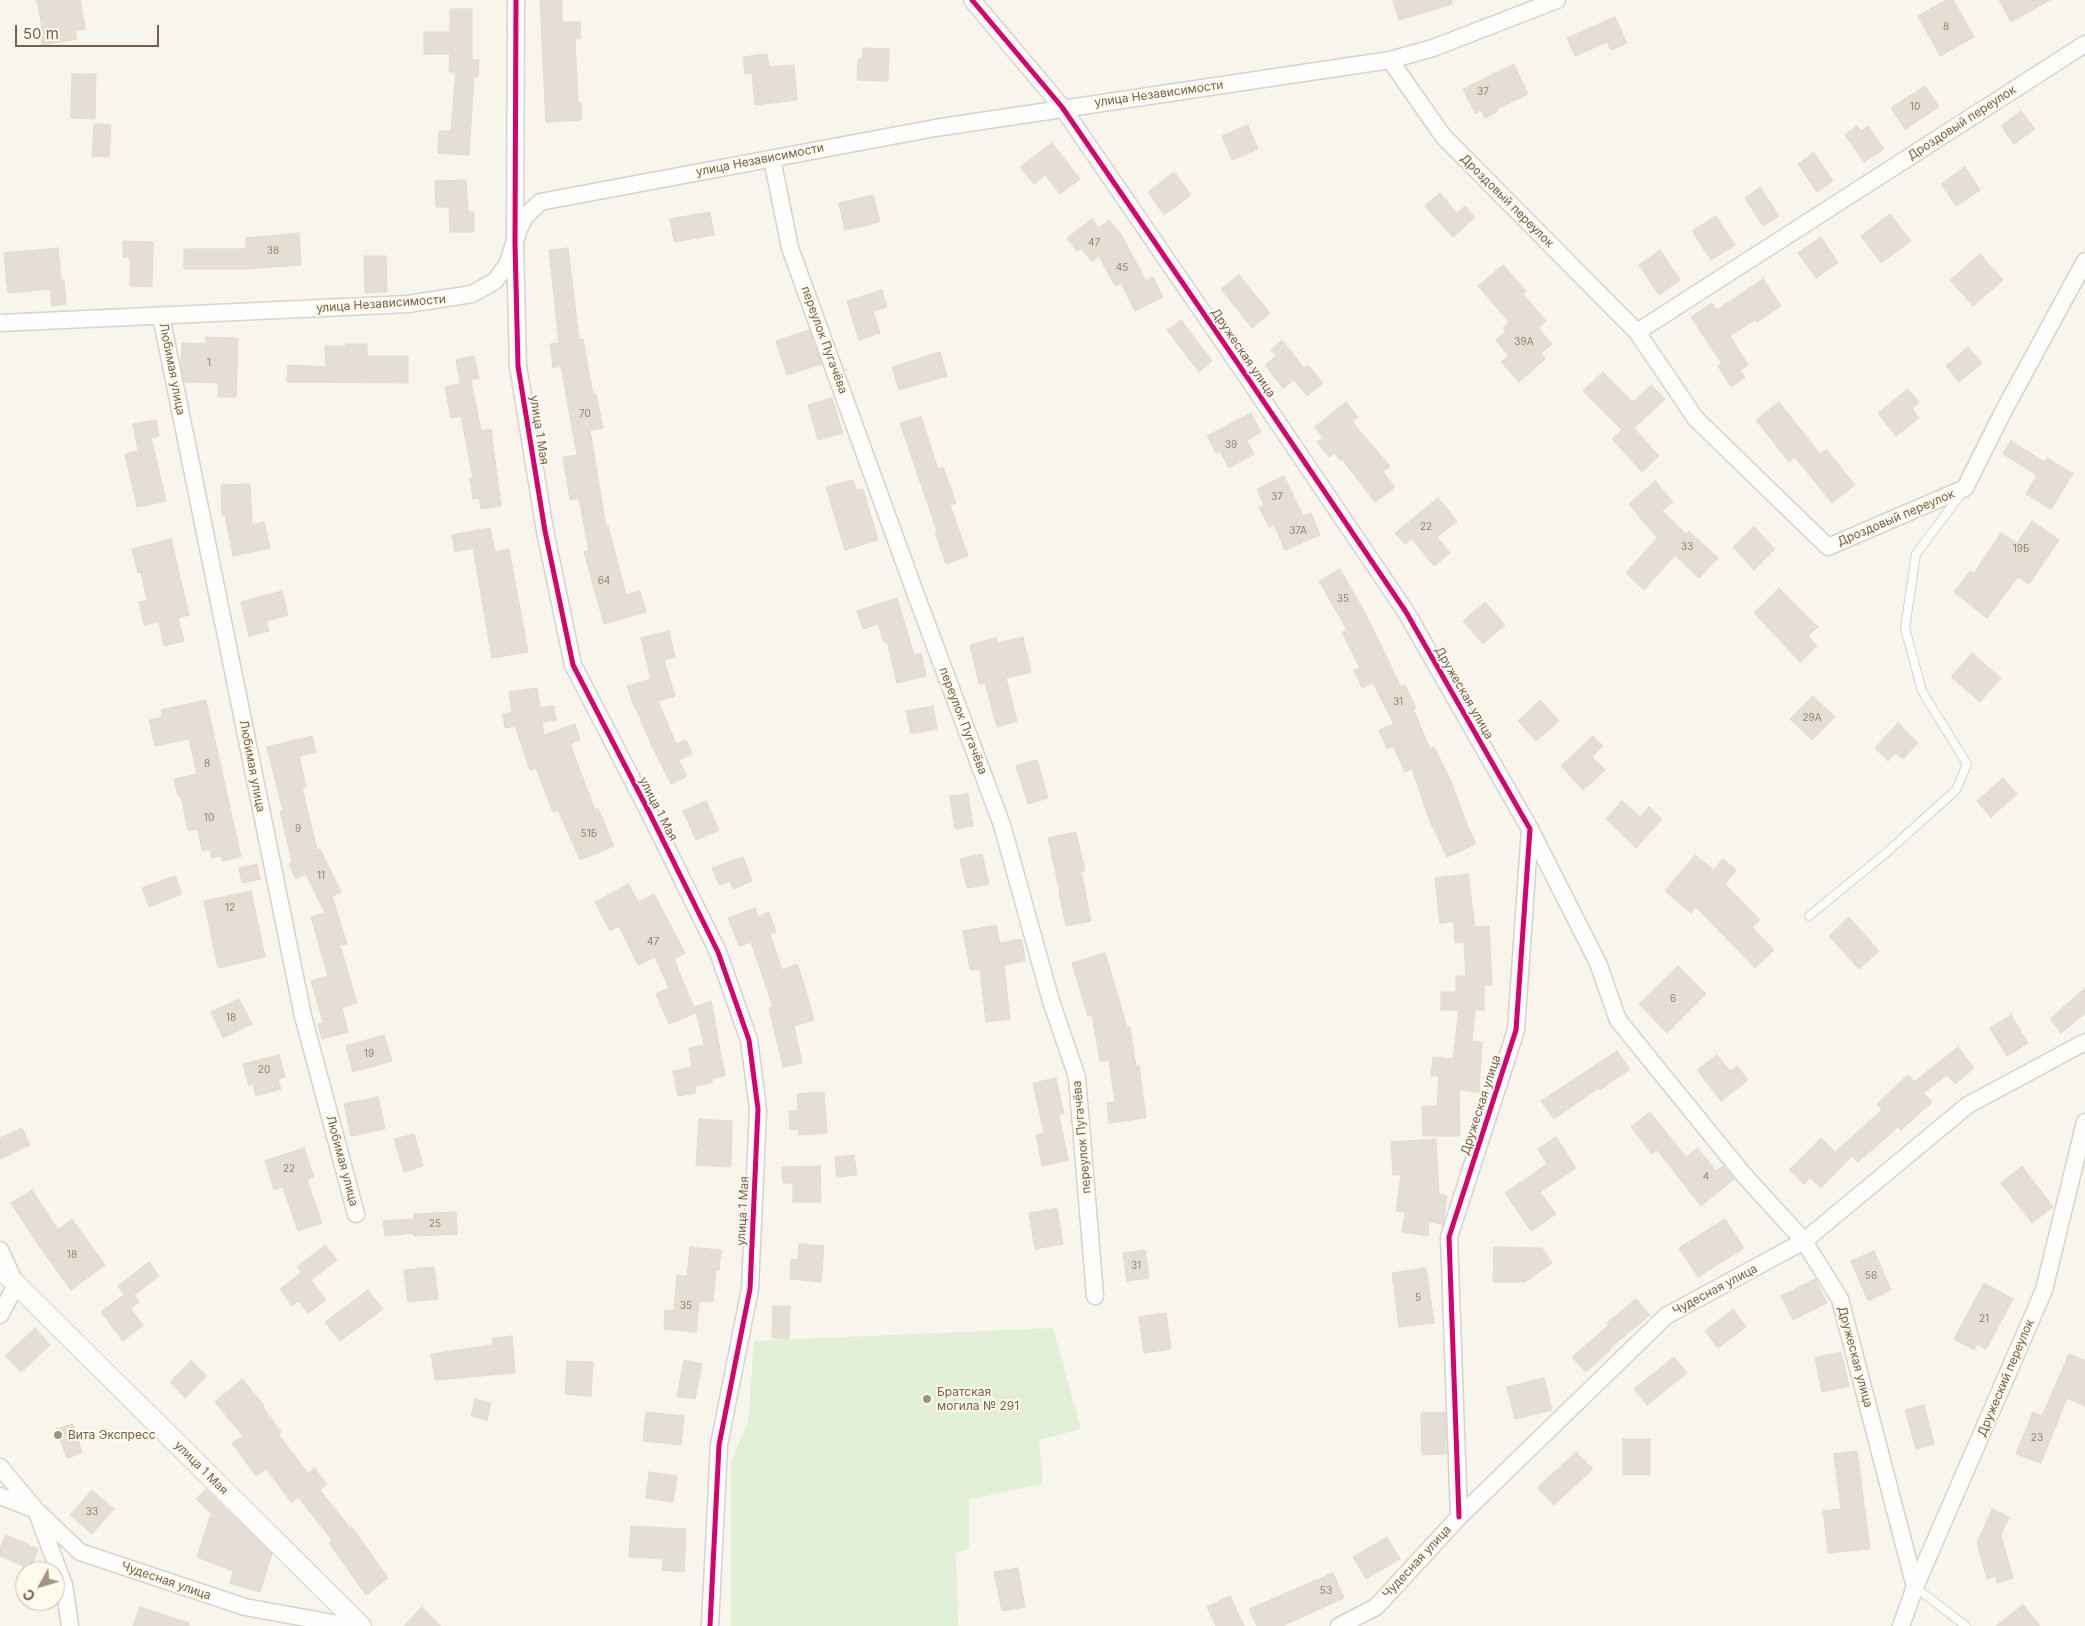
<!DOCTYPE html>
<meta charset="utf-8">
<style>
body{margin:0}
#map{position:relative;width:2085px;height:1626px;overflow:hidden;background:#f8f5ed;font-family:Inter,sans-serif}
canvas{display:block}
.north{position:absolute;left:15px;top:1561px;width:50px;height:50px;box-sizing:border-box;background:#fffaee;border:1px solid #c9bcad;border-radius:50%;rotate:231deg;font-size:14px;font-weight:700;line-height:20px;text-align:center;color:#77604b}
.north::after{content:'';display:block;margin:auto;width:18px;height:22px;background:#a49484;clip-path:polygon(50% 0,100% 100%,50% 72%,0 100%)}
.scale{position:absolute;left:15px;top:25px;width:144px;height:22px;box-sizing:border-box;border:2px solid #77604b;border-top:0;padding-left:6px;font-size:15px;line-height:18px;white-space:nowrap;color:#77604b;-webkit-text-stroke:4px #fffaee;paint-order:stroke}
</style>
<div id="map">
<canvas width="2085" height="1626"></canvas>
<div class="north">С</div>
<div class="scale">50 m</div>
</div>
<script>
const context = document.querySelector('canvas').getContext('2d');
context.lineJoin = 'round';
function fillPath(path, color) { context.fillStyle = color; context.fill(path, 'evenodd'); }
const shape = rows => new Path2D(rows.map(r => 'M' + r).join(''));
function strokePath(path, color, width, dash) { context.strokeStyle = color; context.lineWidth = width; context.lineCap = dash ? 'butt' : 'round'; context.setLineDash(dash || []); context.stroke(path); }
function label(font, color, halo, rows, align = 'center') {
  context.font = font + ' Inter,sans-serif'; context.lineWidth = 4; context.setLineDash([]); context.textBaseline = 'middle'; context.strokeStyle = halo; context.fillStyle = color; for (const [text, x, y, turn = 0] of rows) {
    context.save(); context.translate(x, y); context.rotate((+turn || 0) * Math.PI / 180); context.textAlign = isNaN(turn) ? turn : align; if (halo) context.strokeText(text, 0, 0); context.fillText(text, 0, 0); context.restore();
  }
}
fillPath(shape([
 [1053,1328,1081,1429,1039,1440,1043,1484,969,1499,969,1549,956,1553,958,1626,731,1626,731,1462,748,1422,754,1341]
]), '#e2f0d8');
const building = shape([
 [37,0,80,0,85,29,75,31,77,39,42,45,39,28,42,27,37,0],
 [540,0,562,0,562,22,580,22,581,38,575,39,578,103,581,103,582,120,546,122,540,0],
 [1393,0,1452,0,1452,4,1399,20,1393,0],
 [1946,0,1953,0,1974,37,1940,56,1918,16,1946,0],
 [1999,0,2050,0,2011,22,1999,0],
 [450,9,472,9,472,59,479,60,478,77,474,76,469,155,438,153,439,131,451,131,456,72,449,72,450,54,424,54,424,32,450,32,450,9],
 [1615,17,1627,43,1611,50,1607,42,1575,56,1567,38,1615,17],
 [863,48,889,49,888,81,857,80,858,59,862,59,863,48],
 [767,54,769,67,794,65,797,100,755,105,752,73,745,74,743,57,767,54],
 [1514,64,1528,94,1497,109,1498,111,1485,118,1481,110,1475,113,1463,89,1514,64],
 [72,74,96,74,95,119,71,118,72,74],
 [1925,86,1939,107,1905,129,1891,108,1925,86],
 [2021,111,2035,129,2014,144,2001,126,2021,111],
 [94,124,111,125,109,157,92,156,94,124],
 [1248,125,1258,149,1232,160,1222,136,1248,125],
 [1857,126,1861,131,1868,126,1884,149,1864,162,1845,135,1857,126],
 [1052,143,1080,179,1060,194,1045,175,1034,184,1020,167,1052,143],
 [1814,153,1833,181,1817,192,1798,164,1814,153],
 [1965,167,1980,190,1956,206,1941,184,1965,167],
 [1174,172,1191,195,1164,215,1148,192,1174,172],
 [466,180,468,212,474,212,474,232,450,232,449,207,436,207,435,181,466,180],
 [1760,187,1779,216,1763,226,1745,198,1760,187],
 [1440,193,1457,213,1465,206,1475,217,1453,237,1425,206,1440,193],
 [873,195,880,222,845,230,839,203,873,195],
 [710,212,714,235,674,242,670,219,710,212],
 [1890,214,1911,241,1881,263,1861,236,1890,214],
 [1716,216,1735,245,1711,260,1692,231,1716,216],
 [1092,219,1099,228,1109,220,1121,234,1146,281,1153,277,1163,297,1135,311,1121,283,1115,286,1099,256,1092,262,1081,248,1077,251,1067,238,1092,219],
 [299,233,301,265,246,269,184,269,184,249,246,249,246,238,299,233],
 [1821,237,1838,263,1816,278,1798,253,1821,237],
 [123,241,153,242,152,287,130,286,130,257,123,257,123,241],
 [58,248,61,280,64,280,66,304,52,306,50,289,8,293,4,253,58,248],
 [568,248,579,340,583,339,593,395,596,394,603,428,590,430,606,527,608,526,626,595,640,591,646,612,604,624,584,552,589,551,579,498,570,500,563,457,577,455,561,366,553,368,550,344,559,343,549,250,568,248],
 [1660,250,1680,280,1659,295,1639,265,1660,250],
 [1980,254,2003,280,1973,306,1950,280,1980,254],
 [364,256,386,256,387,292,365,293,364,256],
 [1503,265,1526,291,1523,294,1546,321,1538,328,1552,344,1541,353,1545,359,1519,382,1501,362,1509,356,1496,340,1506,331,1503,328,1509,322,1478,286,1503,265],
 [1239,275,1270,313,1252,328,1221,289,1239,275],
 [1763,279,1781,306,1757,322,1756,319,1730,336,1748,365,1740,370,1745,377,1731,387,1718,366,1722,364,1691,317,1712,303,1717,310,1763,279],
 [882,290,887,307,873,311,880,333,859,340,847,301,882,290],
 [1181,320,1212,361,1199,372,1167,330,1181,320],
 [809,330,822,364,787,375,776,341,809,330],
 [206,337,238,338,236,397,218,397,218,383,185,382,181,366,182,343,206,344,206,337],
 [1282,340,1304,368,1308,365,1323,383,1307,396,1294,380,1283,388,1265,365,1276,356,1271,350,1282,340],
 [346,344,367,344,367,356,408,356,408,383,287,382,288,365,326,367,325,346,346,346,346,344],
 [1968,347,1982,363,1959,382,1946,366,1968,347],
 [940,352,947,376,899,390,892,367,940,352],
 [474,356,479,378,460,382,456,360,474,356],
 [1603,372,1633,402,1651,385,1665,399,1634,428,1659,456,1642,472,1612,439,1622,430,1583,391,1603,372],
 [471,381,481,431,491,429,501,506,481,509,479,498,473,499,470,479,473,479,461,416,451,418,445,387,471,381],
 [1908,389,1919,402,1912,408,1919,418,1896,436,1878,413,1908,389],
 [832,398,843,433,818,440,808,405,832,398],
 [1346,402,1358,417,1352,422,1390,466,1383,472,1395,487,1375,502,1342,459,1340,460,1334,453,1329,457,1317,442,1323,438,1315,427,1346,402],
 [1779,402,1820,454,1826,449,1855,485,1832,503,1795,457,1789,462,1756,420,1779,402],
 [1251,413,1261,432,1247,440,1254,454,1229,468,1220,451,1216,453,1207,436,1251,413],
 [921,417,938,469,943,467,956,503,950,505,968,556,946,564,935,532,937,531,900,423,921,417],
 [156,420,159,436,151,438,166,501,137,507,125,454,138,451,133,424,156,420],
 [2011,441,2045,462,2047,458,2073,474,2051,509,2026,494,2037,475,2003,454,2011,441],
 [1284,476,1303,516,1311,513,1320,535,1285,550,1274,525,1269,527,1259,507,1264,505,1257,489,1284,476],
 [853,480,856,490,863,489,878,540,845,550,826,487,853,480],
 [1655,481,1673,502,1662,511,1686,534,1689,531,1718,558,1699,578,1675,555,1644,590,1626,573,1657,538,1629,504,1655,481],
 [250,484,252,525,264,522,270,548,233,556,225,515,222,515,221,485,250,484],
 [1438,498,1457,521,1437,537,1450,553,1434,566,1412,539,1405,544,1395,533,1438,498],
 [2032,521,2059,540,2029,584,2018,577,1987,618,1954,592,1970,571,1974,573,2001,533,2017,543,2032,521],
 [1754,527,1775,549,1754,570,1733,547,1754,527],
 [490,528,495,552,509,549,528,652,492,658,473,548,455,552,452,535,490,528],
 [171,539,189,615,178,618,184,641,164,646,159,622,144,625,139,602,147,600,141,572,138,573,132,549,171,539],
 [1340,569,1365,613,1401,687,1405,685,1416,708,1413,709,1430,749,1434,747,1451,781,1465,820,1476,844,1447,857,1429,819,1412,769,1405,772,1393,746,1387,749,1379,730,1394,724,1373,683,1362,688,1354,670,1360,668,1342,632,1347,630,1319,581,1340,569],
 [1779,588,1818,627,1808,636,1817,646,1800,662,1754,613,1779,588],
 [282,591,288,615,266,621,269,631,249,636,241,602,282,591],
 [897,598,914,655,921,653,926,676,897,683,887,641,884,642,878,624,863,629,857,611,897,598],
 [1485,602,1505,625,1483,644,1463,621,1485,602],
 [669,631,675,657,664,660,675,696,658,701,676,744,686,740,692,754,679,760,687,776,671,784,652,746,636,709,635,709,627,686,651,679,641,638,669,631],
 [1023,637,1031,672,1006,678,1017,721,997,727,985,683,979,684,970,645,996,638,997,643,1023,637],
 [1972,653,2001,678,1980,702,1951,677,1972,653],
 [537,688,540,708,554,706,556,720,542,722,544,735,575,724,580,740,570,744,595,810,598,808,614,846,580,860,558,810,553,812,536,768,530,770,515,726,505,728,503,714,512,712,509,692,537,688],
 [1813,696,1835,717,1812,740,1790,719,1813,696],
 [206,700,241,857,222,861,221,856,212,858,210,849,202,851,198,829,188,831,181,796,178,796,174,779,197,774,189,739,155,746,149,720,162,717,161,710,206,700],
 [1540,700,1559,721,1536,741,1518,721,1540,700],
 [933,706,937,729,911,734,906,711,933,706],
 [1898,723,1918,743,1903,759,1896,753,1888,761,1875,748,1898,723],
 [312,736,316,752,299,756,306,787,302,787,317,850,320,849,341,892,332,896,347,944,340,945,357,1003,342,1007,348,1032,322,1039,318,1024,323,1023,311,981,328,976,311,917,325,913,306,874,296,879,289,864,292,862,280,811,283,811,267,747,312,736],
 [1593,736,1603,746,1592,757,1605,770,1583,790,1561,766,1593,736],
 [1037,760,1048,798,1028,804,1016,766,1037,760],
 [2003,778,2017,794,1991,817,1977,801,2003,778],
 [968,794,973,826,955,829,950,796,968,794],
 [706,801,719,830,696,840,683,811,706,801],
 [1622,801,1640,817,1649,807,1662,819,1636,848,1606,819,1622,801],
 [1076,832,1085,871,1081,871,1091,921,1066,926,1059,893,1060,893,1048,838,1076,832],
 [982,854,989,884,967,888,960,859,982,854],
 [1695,855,1714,870,1723,859,1736,870,1725,884,1760,920,1752,927,1774,950,1755,968,1696,907,1691,913,1665,891,1695,855],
 [743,857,752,881,733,889,730,881,719,885,712,868,743,857],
 [257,864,260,879,242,883,239,868,257,864],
 [1468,874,1475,927,1489,926,1492,985,1484,985,1484,1010,1475,1010,1472,1041,1482,1042,1479,1092,1459,1090,1460,1136,1423,1136,1422,1106,1437,1106,1439,1076,1431,1076,1433,1057,1453,1059,1459,1010,1441,1010,1441,992,1456,992,1456,976,1466,976,1464,942,1455,943,1454,921,1440,923,1435,878,1468,874],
 [175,876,182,894,149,907,142,888,175,876],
 [629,884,638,902,654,894,685,953,674,959,696,1013,669,1024,656,994,669,988,655,957,638,965,619,926,610,931,595,902,629,884],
 [251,891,265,957,218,968,204,901,251,891],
 [755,908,758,917,769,912,776,932,770,934,782,970,797,964,803,981,814,1020,794,1026,802,1063,783,1067,769,1008,773,1007,751,942,739,946,728,918,755,908],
 [1849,917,1879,951,1859,969,1829,936,1849,917],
 [996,925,1000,943,1022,939,1025,961,1004,965,1010,1019,986,1022,980,969,970,970,963,931,996,925],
 [1105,953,1127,1027,1130,1027,1136,1066,1139,1065,1146,1118,1109,1123,1107,1103,1115,1102,1109,1060,1100,1061,1092,1015,1088,1016,1072,963,1105,953],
 [1678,966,1706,994,1667,1033,1639,1004,1678,966],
 [2085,988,2085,1013,2061,1033,2050,1019,2085,988],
 [239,999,252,1024,223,1038,211,1012,239,999],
 [711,1001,725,1076,712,1078,712,1083,695,1086,696,1093,678,1096,673,1071,692,1067,689,1048,704,1045,695,1007,711,1001],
 [2011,1015,2028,1043,2007,1056,1990,1028,2011,1015],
 [384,1035,392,1061,353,1072,346,1046,384,1035],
 [1958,1047,1974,1068,1955,1084,1947,1075,1923,1093,1932,1102,1901,1130,1898,1127,1858,1162,1852,1156,1821,1188,1810,1178,1804,1184,1789,1170,1821,1138,1835,1152,1882,1110,1877,1104,1908,1075,1914,1082,1958,1047],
 [1617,1051,1630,1069,1600,1090,1598,1088,1554,1119,1541,1101,1617,1051],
 [279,1055,285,1077,278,1079,281,1089,256,1096,253,1084,249,1086,243,1064,279,1055],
 [1717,1055,1730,1071,1737,1066,1748,1080,1721,1101,1697,1070,1717,1055],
 [1056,1078,1064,1114,1059,1115,1068,1160,1042,1166,1036,1135,1044,1133,1033,1083,1056,1078],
 [824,1092,827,1133,799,1135,799,1129,790,1129,789,1111,798,1111,797,1094,824,1092],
 [378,1097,385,1129,351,1136,344,1104,378,1097],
 [1650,1112,1686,1157,1698,1148,1716,1171,1723,1166,1734,1179,1701,1206,1657,1150,1652,1154,1631,1127,1650,1112],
 [699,1119,732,1121,731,1167,696,1165,699,1119],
 [22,1128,30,1145,0,1159,0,1138,22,1128],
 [414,1134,423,1166,404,1172,394,1139,414,1134],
 [1556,1137,1576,1168,1540,1192,1556,1214,1531,1231,1505,1193,1547,1164,1538,1149,1556,1137],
 [1436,1139,1439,1194,1447,1196,1443,1224,1429,1222,1428,1236,1402,1232,1405,1212,1396,1211,1401,1175,1393,1175,1391,1142,1436,1139],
 [304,1148,314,1177,307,1180,322,1223,298,1231,283,1187,274,1190,265,1161,304,1148],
 [854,1155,857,1175,837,1177,835,1157,854,1155],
 [820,1166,821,1202,793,1202,793,1183,783,1183,782,1167,820,1166],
 [2022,1166,2053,1207,2032,1223,2001,1183,2022,1166],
 [32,1190,58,1230,72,1219,105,1265,71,1290,37,1243,11,1203,32,1190],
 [1057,1208,1063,1244,1035,1249,1029,1213,1057,1208],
 [456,1212,457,1234,414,1236,414,1233,385,1236,383,1221,414,1219,414,1214,456,1212],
 [1725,1219,1744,1248,1698,1277,1679,1248,1725,1219],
 [799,1244,824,1246,821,1282,790,1279,791,1259,798,1260,799,1244],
 [325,1245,337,1260,311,1280,326,1300,308,1313,298,1301,292,1306,280,1289,302,1272,297,1267,325,1245],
 [690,1247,721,1250,719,1270,716,1270,713,1302,699,1301,696,1332,664,1329,665,1310,674,1311,677,1275,687,1276,690,1247],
 [1494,1247,1542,1248,1552,1263,1525,1282,1493,1282,1494,1247],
 [1145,1250,1149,1278,1127,1281,1123,1253,1145,1250],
 [1874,1251,1891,1290,1868,1301,1851,1261,1874,1251],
 [149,1262,159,1276,134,1295,139,1302,130,1308,143,1325,123,1341,101,1312,124,1295,118,1286,149,1262],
 [434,1267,438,1299,408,1302,404,1270,434,1267],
 [1426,1268,1434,1323,1399,1327,1392,1273,1426,1268],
 [1815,1279,1827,1303,1793,1320,1781,1296,1815,1279],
 [1984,1283,2013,1299,1986,1349,1977,1344,1974,1350,1954,1339,1984,1283],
 [368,1290,383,1309,340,1341,325,1322,368,1290],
 [1636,1299,1650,1315,1610,1348,1611,1349,1586,1372,1572,1357,1609,1325,1607,1323,1636,1299],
 [773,1306,790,1306,789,1339,772,1338,773,1306],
 [1733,1309,1746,1327,1718,1348,1705,1331,1733,1309],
 [1166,1313,1171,1349,1144,1353,1139,1317,1166,1313],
 [35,1328,50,1345,21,1372,5,1356,35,1328],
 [512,1336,515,1373,435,1380,431,1354,493,1345,492,1338,512,1336],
 [1841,1352,1849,1386,1822,1392,1815,1358,1841,1352],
 [2069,1354,2085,1361,2085,1406,2067,1398,2041,1463,2016,1454,2033,1412,2042,1416,2069,1354],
 [1674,1357,1687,1373,1647,1405,1634,1389,1674,1357],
 [684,1360,702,1364,695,1399,677,1396,684,1360],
 [191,1361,207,1376,185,1398,170,1382,191,1361],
 [567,1361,593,1362,591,1396,565,1394,567,1361],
 [1544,1378,1552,1410,1515,1419,1507,1387,1544,1378],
 [242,1379,264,1405,263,1407,281,1432,278,1434,308,1473,314,1468,327,1484,320,1490,350,1528,352,1527,388,1578,366,1595,329,1543,332,1540,298,1497,292,1503,266,1469,256,1476,232,1443,243,1436,215,1402,242,1379],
 [475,1399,491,1403,487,1420,471,1416,475,1399],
 [1924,1405,1934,1444,1916,1449,1905,1410,1924,1405],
 [646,1412,684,1416,681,1445,643,1441,646,1412],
 [1445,1412,1446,1454,1422,1455,1421,1413,1445,1412],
 [73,1424,82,1453,67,1458,56,1429,73,1424],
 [1623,1439,1650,1439,1650,1475,1623,1475,1623,1439],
 [1857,1451,1870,1549,1828,1553,1823,1511,1841,1509,1834,1454,1857,1451],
 [1576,1452,1593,1469,1554,1505,1537,1488,1576,1452],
 [649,1472,677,1476,673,1502,646,1498,649,1472],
 [206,1489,272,1554,260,1592,230,1583,233,1571,197,1557,211,1514,196,1499,206,1489],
 [92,1490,114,1509,92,1534,70,1515,92,1490],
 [1992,1509,2009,1517,2001,1535,2013,1578,1997,1583,1996,1576,1987,1579,1977,1543,1992,1509],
 [631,1526,686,1529,684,1572,662,1570,663,1559,629,1557,631,1526],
 [6,1535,38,1549,30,1569,0,1556,0,1548,6,1535],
 [1387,1537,1400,1559,1366,1579,1353,1557,1387,1537],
 [1018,1568,1025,1607,1002,1611,994,1572,1018,1568],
 [1333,1573,1344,1598,1282,1626,1257,1626,1249,1609,1333,1573],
 [1230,1596,1244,1626,1216,1626,1207,1607,1230,1596],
 [2023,1605,2040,1626,1996,1626,2023,1605],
 [140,1607,189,1623,189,1626,133,1626,140,1607],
 [422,1607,441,1626,404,1626,422,1607]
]);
fillPath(building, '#e4ded4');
strokePath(building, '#e1d9cf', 1);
const service = shape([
 [1809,916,1886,853,1956,790,1967,764,1922,691,1905,628,1916,554,1961,494],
 [1915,1587,1966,1626]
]);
const minor = shape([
 [516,0,515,243,518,366,545,531,573,665,650,814,718,952,749,1040,758,1109,750,1289,719,1445,710,1626],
 [972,0,1062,107,1243,371,1406,612,1530,829,1516,1030,1449,1237,1459,1517],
 [1390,60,1443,136,1637,332,1696,419,1828,547,1965,488,2003,412,2085,261],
 [772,159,790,248,916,595,1002,825,1051,1001,1077,1077,1095,1296],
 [161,316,303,1016,356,1214],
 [0,323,408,304,472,294,495,281,507,265,519,229,525,217,540,202,935,128,1390,60,1433,48,1557,0],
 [1637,332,2085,44],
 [1530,829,1598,963,1618,1020,1743,1174,1804,1241,1840,1299,1915,1587],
 [0,1250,16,1285,0,1315],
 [0,1467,36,1510,64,1585,70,1626],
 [0,1496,36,1510,80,1552,245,1607,350,1626],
 [1339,1626,1376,1607,1459,1517,1666,1316,1804,1241,1968,1105,2085,1042],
 [1901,1626,1915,1587,2044,1290,2085,1122]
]);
const tertiary = shape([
 [0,1268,361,1626]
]);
strokePath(service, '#d7d2cb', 10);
strokePath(minor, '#d7d2cb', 19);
strokePath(tertiary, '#d7d2cb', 22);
strokePath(service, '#fefefc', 8);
strokePath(minor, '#fefefc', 16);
strokePath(tertiary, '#fefefc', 20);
strokePath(shape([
 [516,0,515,243,518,366,545,531,573,665,650,814,718,952,749,1040,758,1109,750,1289,719,1445,710,1626],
 [972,0,1062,107,1243,371,1406,612,1530,829,1516,1030,1449,1237,1459,1517]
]), '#d6006c', 5);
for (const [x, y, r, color] of [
 [927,1399,5,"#a49484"],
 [58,1435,5,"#a49484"]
]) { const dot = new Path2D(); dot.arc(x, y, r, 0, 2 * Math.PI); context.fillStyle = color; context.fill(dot); strokePath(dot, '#fffaee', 2); }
label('10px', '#948270', null, [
 ["8",1946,27],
 ["37",1483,92],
 ["10",1915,107],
 ["47",1094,243],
 ["38",273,251],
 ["45",1122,268],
 ["39А",1524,342],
 ["1",209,363],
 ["70",585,414],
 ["39",1231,445],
 ["37",1277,497],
 ["22",1426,527],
 ["37А",1298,531],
 ["33",1687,547],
 ["19Б",2021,549],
 ["64",604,581],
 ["35",1343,599],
 ["31",1398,702],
 ["29А",1812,718],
 ["8",207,764],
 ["10",209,818],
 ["9",298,829],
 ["51Б",589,834],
 ["11",321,876],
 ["12",230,908],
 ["47",653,942],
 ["6",1673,999],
 ["18",231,1018],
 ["19",369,1054],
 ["20",264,1070],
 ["22",289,1169],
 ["4",1706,1177],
 ["25",435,1224],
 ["18",72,1255],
 ["31",1136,1266],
 ["56",1871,1276],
 ["5",1418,1298],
 ["35",686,1306],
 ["21",1984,1319],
 ["23",2037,1438],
 ["33",92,1512],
 ["53",1326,1591]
]);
label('12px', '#77604b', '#fffaee', [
 ["улица Независимости",1159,94,-8],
 ["Дроздовый переулок",1962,123,-33],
 ["улица Независимости",760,160,-11],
 ["Дроздовый переулок",1507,201,45],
 ["улица Независимости",381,304,-4],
 ["переулок Пугачёва",824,340,70],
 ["Дружеская улица",1243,353,56],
 ["Любимая улица",172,369,79],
 ["улица 1 Мая",539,430,81],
 ["Дроздовый переулок",1896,518,-23],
 ["Дружеская улица",1464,693,60],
 ["переулок Пугачёва",963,721,69],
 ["Любимая улица",252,766,79],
 ["улица 1 Мая",658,809,63],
 ["Дружеская улица",1481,1105,-72],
 ["переулок Пугачёва",1082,1137,-95],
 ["Любимая улица",342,1161,75],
 ["улица 1 Мая",743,1211,-87],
 ["Чудесная улица",1715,1290,-28],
 ["Дружеская улица",1855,1357,75],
 ["Дружеский переулок",2006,1378,-67],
 ["улица 1 Мая",201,1468,45],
 ["Чудесная улица",1417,1562,-47],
 ["Чудесная улица",166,1581,19]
]);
label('12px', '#77604b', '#fffaee', [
 ["Братская",937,1392],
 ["могила № 291",937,1406],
 ["Вита Экспресс",68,1435]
], 'left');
</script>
